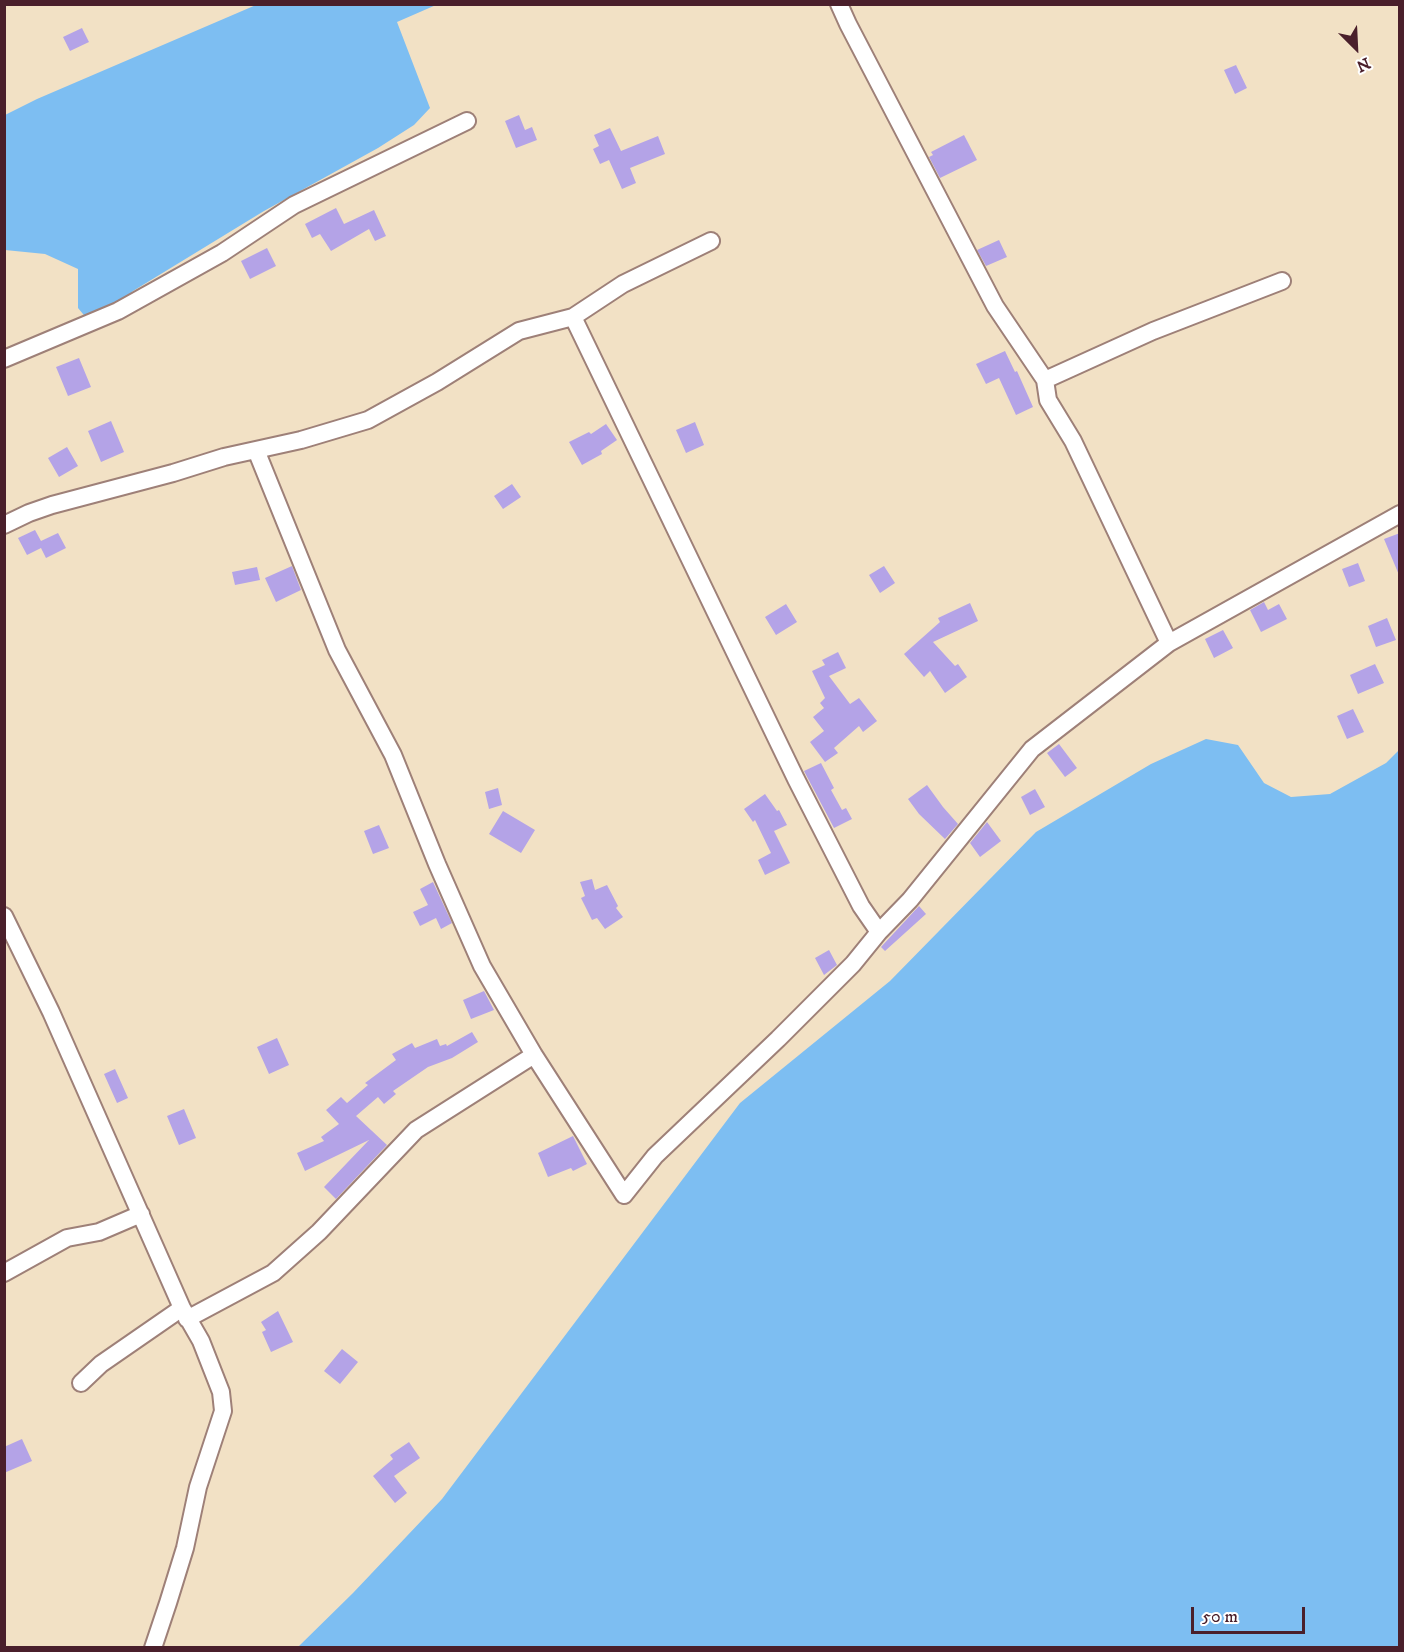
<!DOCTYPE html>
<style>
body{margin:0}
#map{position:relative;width:1404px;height:1652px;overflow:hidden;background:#f2e1c5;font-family:"IM FELL DW Pica",serif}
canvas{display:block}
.frame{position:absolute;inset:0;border:6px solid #4a1f2b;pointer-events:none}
.north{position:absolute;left:1326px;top:18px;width:60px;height:60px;-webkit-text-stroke:4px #fff;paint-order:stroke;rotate:156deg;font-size:16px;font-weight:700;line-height:24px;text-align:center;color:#4a1f2b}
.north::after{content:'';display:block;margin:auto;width:21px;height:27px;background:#4a1f2b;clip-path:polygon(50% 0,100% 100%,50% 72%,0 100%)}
.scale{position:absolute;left:1191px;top:1607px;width:114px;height:27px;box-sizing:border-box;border:3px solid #4a1f2b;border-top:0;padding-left:8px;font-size:18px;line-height:21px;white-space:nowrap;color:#4a1f2b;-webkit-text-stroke:4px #fff;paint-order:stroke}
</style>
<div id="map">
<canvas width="1404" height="1652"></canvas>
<div class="frame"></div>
<div class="north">N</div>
<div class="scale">50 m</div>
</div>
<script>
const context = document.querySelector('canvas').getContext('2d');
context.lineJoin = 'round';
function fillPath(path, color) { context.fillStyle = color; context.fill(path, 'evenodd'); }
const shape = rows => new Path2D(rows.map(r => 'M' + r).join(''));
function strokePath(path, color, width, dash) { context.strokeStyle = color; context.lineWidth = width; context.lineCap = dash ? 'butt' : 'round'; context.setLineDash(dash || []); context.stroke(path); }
fillPath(shape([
 [256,5,436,5,397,22,430,108,414,125,378,148,264,211,133,291,93,326,78,308,78,269,45,254,5,250,5,115,37,99],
 [1206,739,1238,745,1264,783,1291,797,1330,794,1386,763,1399,750,1399,1647,298,1647,353,1593,442,1499,740,1103,890,981,1036,832,1151,764]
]), '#7dbef2');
fillPath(shape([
 [82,28,89,42,70,51,63,37],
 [1236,65,1247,88,1235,94,1224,70],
 [519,115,525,130,532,127,537,140,516,148,505,121],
 [610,128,621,151,658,136,665,154,630,168,636,183,622,189,609,160,600,164,593,149,599,146,594,135],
 [964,135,977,160,940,178,929,157,933,155,931,152],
 [336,208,344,224,374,210,386,236,375,241,369,229,331,251,320,234,312,238,305,224],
 [999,240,1007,257,986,266,977,250],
 [267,248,276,266,250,279,241,261],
 [1005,351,1015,372,1017,371,1033,407,1016,415,999,378,986,384,976,364],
 [79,358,91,387,68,396,56,367],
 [111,421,124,452,101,462,88,431],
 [695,422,704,445,686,453,676,430],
 [606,424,617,440,601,451,602,454,582,465,569,442,589,432,591,434],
 [67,447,78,466,59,477,48,458],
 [512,484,521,497,503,509,494,496],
 [35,530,41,541,58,533,66,548,46,558,41,548,27,555,18,538],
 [1400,533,1400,574,1399,575,1384,539],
 [1358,563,1365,581,1349,587,1342,569],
 [292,566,301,590,276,602,265,578],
 [884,566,895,583,880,593,869,575],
 [257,567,260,580,235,585,232,572],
 [1264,602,1268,610,1279,604,1287,619,1261,632,1250,610],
 [970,603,978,621,933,642,955,666,958,664,967,677,945,693,930,671,924,677,904,654,940,622,938,618],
 [786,604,797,622,776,635,765,617],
 [1387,618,1396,640,1376,647,1368,626],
 [1223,630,1233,648,1214,658,1205,639],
 [838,652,846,668,829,676,850,704,859,698,877,721,863,732,859,726,834,748,838,753,825,762,810,742,824,731,813,717,824,708,820,703,825,698,812,671,825,665,822,660],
 [1375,664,1384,683,1358,694,1350,675],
 [1353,709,1364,732,1347,739,1337,716],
 [1059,744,1077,768,1065,777,1047,753],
 [821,763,834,788,831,790,842,810,846,808,852,819,834,828,804,771],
 [927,785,943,807,958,824,945,839,919,814,908,799],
 [498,788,502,805,489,809,485,792],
 [1035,789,1045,807,1030,815,1021,797],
 [765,794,777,811,779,810,787,825,774,831,790,863,765,875,758,860,771,853,755,820,753,822,744,809],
 [503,811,535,830,521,853,489,834],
 [987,822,1001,841,980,857,970,843],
 [379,825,389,848,373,854,364,831],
 [592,879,595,890,607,885,618,906,616,908,623,917,605,929,597,918,592,920,581,898,585,896,580,882],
 [433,882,452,923,441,929,436,918,420,926,413,912,428,905,420,889],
 [919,906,926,914,885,951,881,947],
 [829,950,837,965,824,975,815,958],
 [484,991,494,1010,471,1019,463,1000],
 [472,1032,478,1042,452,1058,428,1067,393,1091,396,1094,384,1104,378,1097,356,1116,387,1145,336,1199,324,1187,369,1140,305,1171,297,1153,324,1141,321,1137,339,1124,326,1110,341,1097,347,1103,368,1085,365,1083,396,1060,392,1054,412,1043,415,1048,437,1039,440,1046,446,1044,447,1046],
 [277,1038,289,1065,269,1074,257,1047],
 [115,1069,128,1098,117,1103,104,1074],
 [184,1109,196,1138,179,1145,167,1116],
 [573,1136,587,1164,573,1171,571,1168,548,1177,538,1153],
 [278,1311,293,1342,271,1352,262,1332,266,1330,261,1322],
 [342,1349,358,1362,340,1384,324,1371],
 [22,1439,32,1461,4,1473,4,1447],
 [409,1442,420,1458,394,1476,407,1493,395,1503,373,1476,393,1459,390,1455]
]), '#b4a3e7');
const street = shape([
 [839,4,848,24,995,306,1045,380,1048,400,1073,441,1169,643],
 [573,317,796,779,861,906,879,932,910,900,1032,749,1169,643,1400,514],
 [4,359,118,311,222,253,294,205,467,121],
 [1045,380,1153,331,1282,281],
 [256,450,337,650,393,755,437,864,482,966,534,1055,624,1195,655,1156,778,1039,853,964,879,932],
 [4,525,29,513,52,505,173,473,224,457,301,440,368,420,437,382,519,331,573,317,623,284,711,241],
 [4,916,51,1012,182,1308,201,1341,221,1392,223,1411,198,1487,185,1548,168,1603,153,1648],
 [4,1273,67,1238,99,1232,141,1214],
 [187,1319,273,1273,319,1232,416,1130,534,1055],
 [81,1383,101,1364,182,1308]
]);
strokePath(street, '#9e8078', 20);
strokePath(street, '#fff', 16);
</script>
